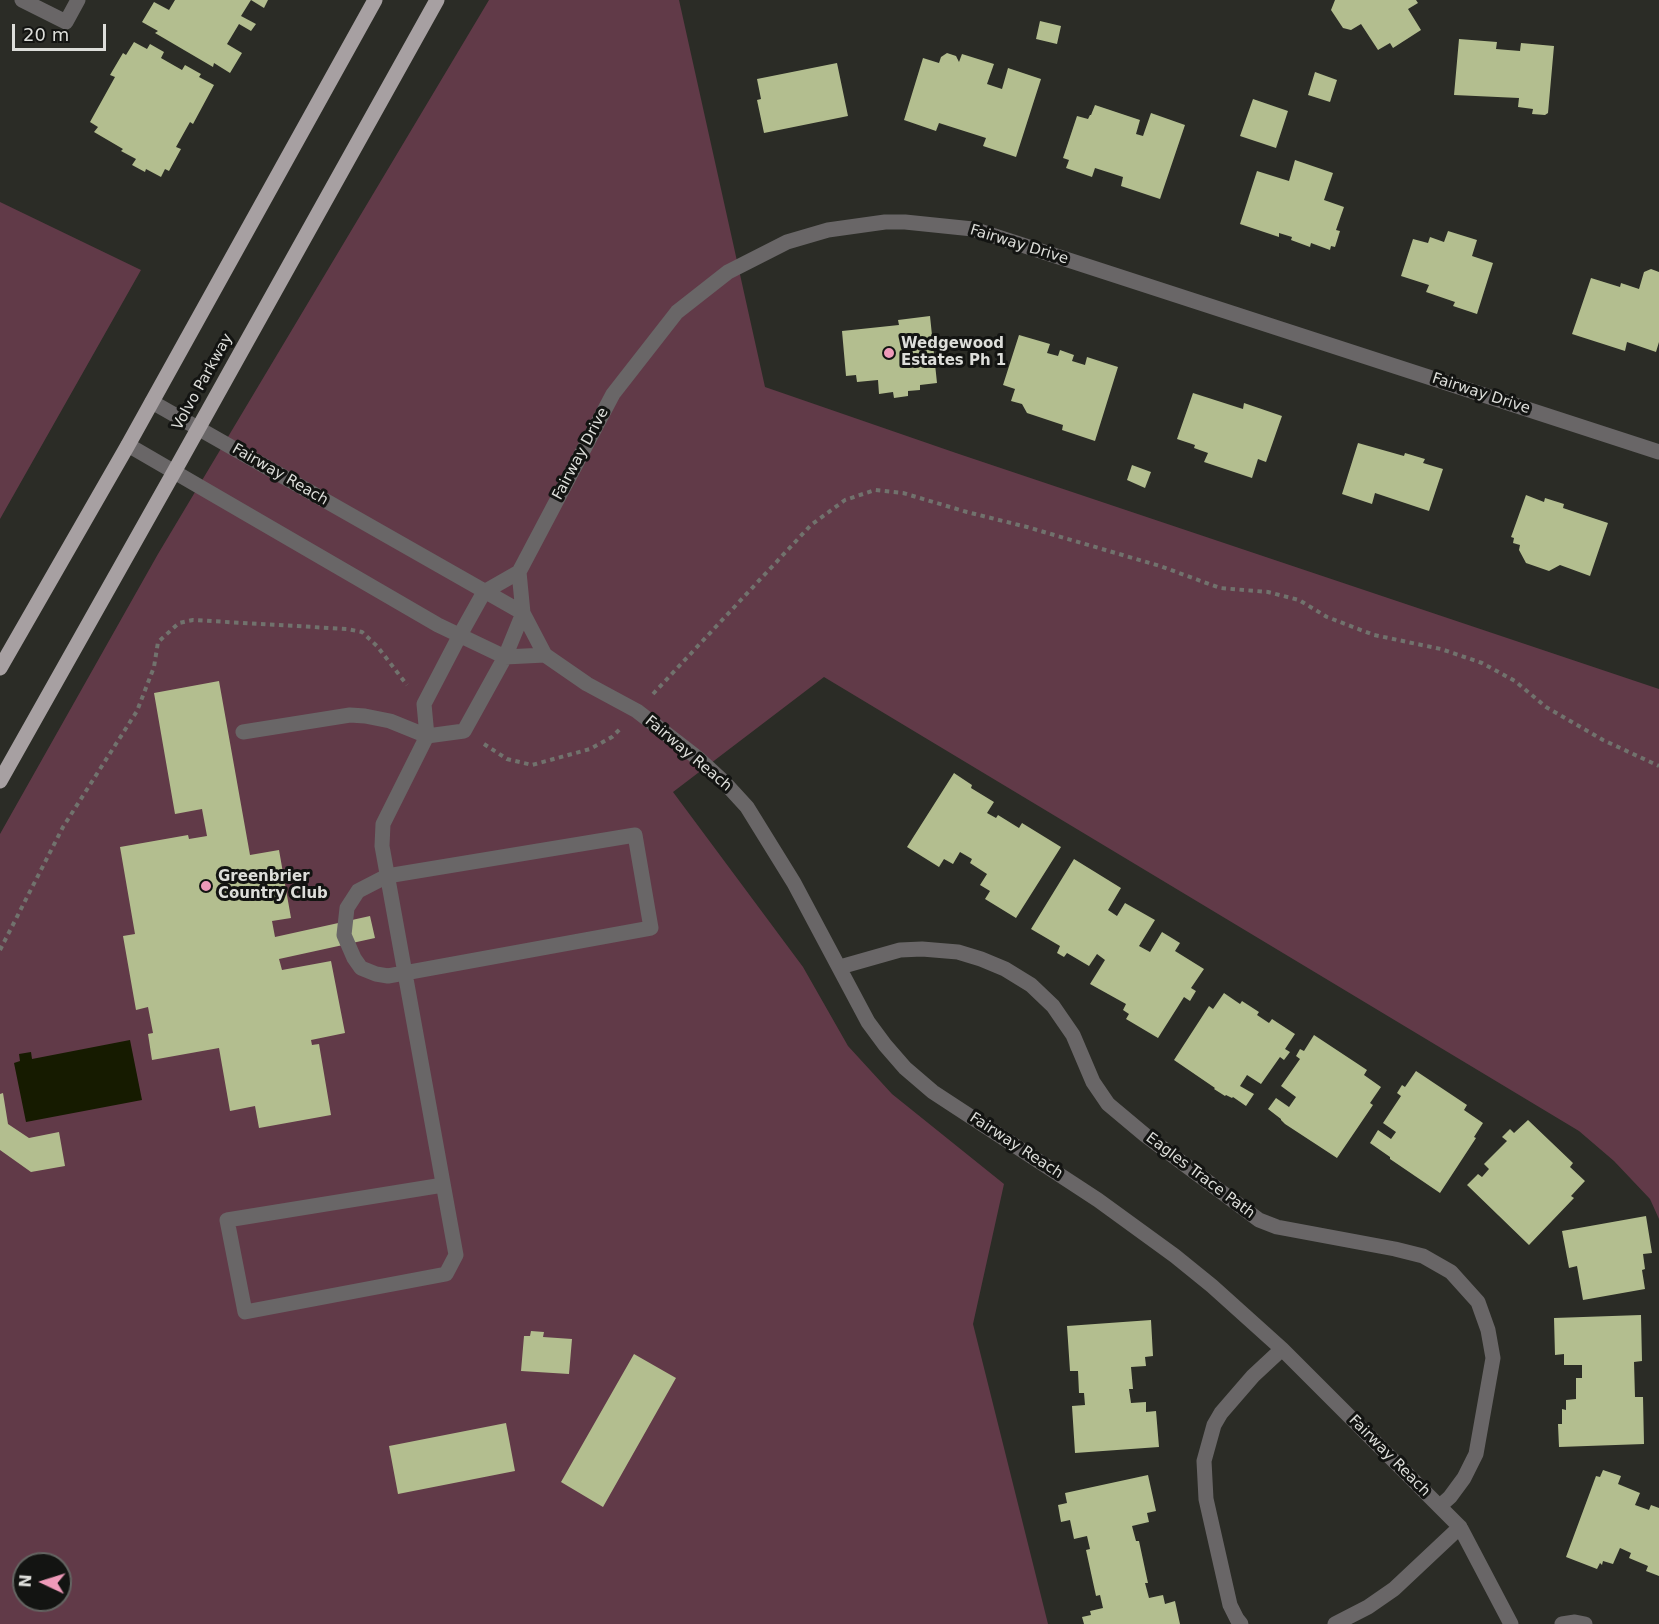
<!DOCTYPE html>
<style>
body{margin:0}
#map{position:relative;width:1659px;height:1624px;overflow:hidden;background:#2b2c26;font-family:"DejaVu Sans",sans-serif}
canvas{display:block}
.north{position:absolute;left:12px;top:1552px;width:60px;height:60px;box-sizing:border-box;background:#131412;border:2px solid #646562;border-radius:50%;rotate:274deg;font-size:16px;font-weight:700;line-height:24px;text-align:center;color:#dddeda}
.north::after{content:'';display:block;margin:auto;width:21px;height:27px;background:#ef9ab9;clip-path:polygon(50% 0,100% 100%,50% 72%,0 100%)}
.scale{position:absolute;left:12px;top:24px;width:94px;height:27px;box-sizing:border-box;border:3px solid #dddeda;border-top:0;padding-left:8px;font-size:18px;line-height:21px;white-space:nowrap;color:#dddeda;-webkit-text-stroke:4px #131412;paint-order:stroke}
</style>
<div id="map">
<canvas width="1659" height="1624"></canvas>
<div class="north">N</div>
<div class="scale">20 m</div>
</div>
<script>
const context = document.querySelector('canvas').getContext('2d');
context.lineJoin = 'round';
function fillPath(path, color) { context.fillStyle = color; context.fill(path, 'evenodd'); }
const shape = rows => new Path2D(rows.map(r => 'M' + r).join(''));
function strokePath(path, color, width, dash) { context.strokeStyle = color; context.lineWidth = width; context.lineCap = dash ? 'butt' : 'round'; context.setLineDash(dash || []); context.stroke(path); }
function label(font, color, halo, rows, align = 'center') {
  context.font = font + ' "DejaVu Sans",sans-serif'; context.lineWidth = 6; context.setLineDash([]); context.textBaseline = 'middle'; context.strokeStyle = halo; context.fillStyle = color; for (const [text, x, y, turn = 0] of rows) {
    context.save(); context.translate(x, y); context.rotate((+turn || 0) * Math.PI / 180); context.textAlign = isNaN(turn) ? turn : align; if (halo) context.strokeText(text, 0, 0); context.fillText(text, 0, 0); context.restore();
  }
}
fillPath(shape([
 [489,0,679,0,765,387,956,453,1659,689,1659,1219,1650,1199,1614,1161,1579,1131,824,677,673,792,803,967,848,1046,892,1094,1004,1184,973,1324,1048,1624,0,1624,0,834,158,554],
 [24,1564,60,1564,60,1600,24,1600],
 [0,202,141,270,0,519]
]), '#613a48');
fillPath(shape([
 [130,1040,142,1100,26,1122,14,1063,20,1061,19,1054,31,1052,32,1059]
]), '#161b00');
fillPath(shape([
 [175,0,251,0,241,16,256,24,251,31,239,24,227,44,242,53,230,73,214,63,213,67,155,33,158,31,142,22,154,2,169,10],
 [251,0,268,0,264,8],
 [1335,0,1416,0,1418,3,1408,9,1421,30,1393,48,1390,43,1378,50,1361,24,1351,30,1343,28,1331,10],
 [1040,21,1061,26,1057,44,1036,39],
 [1459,39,1497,42,1496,49,1520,51,1521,43,1554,46,1548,113,1545,115,1532,114,1533,109,1518,107,1519,98,1454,95],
 [134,42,147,49,150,44,164,52,161,58,182,70,185,65,201,74,199,77,214,85,193,124,190,122,176,147,181,149,169,171,165,169,161,177,146,169,145,172,132,165,136,159,121,151,123,149,94,132,98,127,90,122,115,77,110,75,123,53,126,55],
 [947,53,956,56,959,62,962,54,994,64,987,84,1002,89,1008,68,1041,79,1016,157,983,146,986,138,939,123,936,131,904,120,923,58,939,63,941,57],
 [837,63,848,116,764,133,757,100,761,99,757,79],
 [1315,72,1337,80,1330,102,1308,95],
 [1253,99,1288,111,1276,148,1240,136],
 [1095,105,1140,120,1136,134,1143,136,1151,113,1185,125,1160,199,1121,186,1123,177,1095,168,1092,177,1066,168,1069,160,1063,158,1077,116,1088,119,1090,115,1091,115],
 [1295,160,1333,173,1324,200,1344,207,1336,230,1340,231,1335,247,1331,246,1330,250,1311,243,1310,247,1291,240,1292,237,1279,233,1279,237,1240,224,1257,171,1289,181],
 [1448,231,1477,240,1472,256,1493,263,1477,314,1453,306,1455,302,1426,292,1429,285,1401,276,1413,239,1428,243,1430,237,1444,242],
 [1651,269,1659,272,1659,342,1656,352,1627,342,1625,351,1572,334,1591,278,1620,287,1621,283,1639,289,1644,272],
 [930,316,937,383,920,385,920,390,908,391,908,396,894,398,893,392,879,394,878,380,857,382,856,375,846,376,842,331,899,325,898,320],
 [1019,335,1050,344,1047,353,1058,356,1060,350,1074,355,1072,361,1085,365,1087,357,1118,367,1095,441,1062,430,1063,425,1027,413,1022,404,1011,401,1015,389,1003,385],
 [1193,393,1243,409,1244,403,1282,416,1266,462,1258,459,1252,478,1204,462,1208,453,1194,448,1195,445,1177,439],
 [1358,443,1404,456,1405,453,1425,459,1423,463,1443,469,1429,511,1375,493,1372,504,1342,494],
 [1132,465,1151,472,1145,488,1127,480],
 [1526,495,1544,502,1545,498,1564,504,1563,508,1608,523,1590,576,1560,565,1549,571,1526,563,1519,550,1520,545,1513,543,1514,538,1511,537],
 [219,681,250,855,279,850,291,918,272,921,275,937,370,916,375,938,279,959,282,970,331,961,345,1033,311,1040,312,1045,319,1044,331,1115,259,1128,255,1106,230,1111,219,1048,152,1060,148,1034,153,1033,148,1007,136,1010,123,936,135,934,120,847,188,835,189,839,207,836,202,809,175,814,154,693],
 [954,773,972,785,971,788,994,802,987,813,996,818,998,815,1019,828,1022,823,1061,847,1016,918,985,899,990,891,980,885,987,874,970,863,972,859,960,852,953,864,944,859,939,867,907,847],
 [1074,859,1121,888,1108,910,1117,916,1125,903,1155,920,1139,946,1150,952,1162,932,1180,943,1175,951,1204,969,1191,988,1196,991,1190,1001,1184,997,1158,1038,1126,1019,1129,1014,1123,1010,1126,1004,1090,984,1105,960,1097,954,1089,966,1067,953,1064,957,1057,953,1060,946,1031,929],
 [1224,993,1240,1004,1242,1001,1259,1012,1257,1015,1269,1023,1272,1019,1295,1034,1285,1049,1290,1052,1284,1060,1280,1057,1261,1084,1247,1075,1240,1086,1254,1094,1246,1106,1233,1097,1232,1098,1226,1095,1225,1096,1214,1089,1215,1088,1174,1060,1209,1006,1213,1009],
 [1314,1035,1367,1070,1364,1075,1381,1087,1370,1103,1373,1105,1337,1158,1285,1124,1281,1120,1281,1119,1268,1109,1276,1098,1289,1107,1296,1097,1281,1086,1300,1059,1296,1056,1300,1049,1304,1051],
 [1416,1071,1467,1105,1464,1110,1483,1123,1474,1137,1476,1138,1440,1193,1390,1159,1390,1157,1370,1143,1378,1130,1391,1139,1396,1132,1383,1123,1401,1096,1397,1093,1402,1085,1405,1087],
 [3,1093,8,1124,29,1138,59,1132,65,1166,31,1172,0,1150,0,1094],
 [1528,1120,1573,1163,1570,1167,1585,1181,1571,1196,1574,1198,1529,1245,1467,1185,1478,1174,1482,1177,1489,1169,1484,1164,1507,1141,1502,1137,1510,1129,1514,1133],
 [1646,1216,1652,1253,1643,1254,1645,1269,1642,1270,1645,1289,1583,1300,1577,1266,1569,1268,1562,1231],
 [1641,1315,1642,1361,1634,1362,1635,1397,1643,1397,1644,1444,1559,1447,1558,1424,1562,1424,1562,1409,1566,1410,1566,1400,1576,1399,1576,1378,1582,1378,1582,1365,1564,1365,1564,1354,1555,1355,1554,1318],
 [1151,1320,1153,1356,1145,1357,1146,1366,1131,1367,1133,1389,1129,1389,1131,1403,1146,1402,1146,1412,1156,1411,1159,1447,1075,1453,1072,1406,1085,1405,1084,1393,1079,1393,1078,1371,1070,1371,1067,1326],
 [531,1331,544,1332,543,1337,572,1339,569,1374,521,1371,524,1336,530,1336],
 [634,1354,676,1378,603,1507,561,1482],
 [506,1423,515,1471,398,1494,389,1446],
 [1603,1470,1621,1476,1618,1484,1640,1493,1635,1505,1649,1510,1651,1505,1659,1508,1659,1576,1646,1571,1648,1566,1629,1558,1631,1553,1620,1548,1613,1564,1603,1561,1602,1565,1600,1563,1597,1569,1566,1557,1596,1476,1600,1477],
 [1148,1475,1156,1511,1147,1513,1149,1522,1132,1526,1136,1541,1139,1541,1148,1583,1145,1583,1149,1598,1163,1595,1165,1604,1175,1601,1180,1624,1084,1624,1082,1617,1091,1615,1090,1611,1103,1608,1100,1595,1096,1596,1086,1550,1090,1549,1087,1536,1074,1539,1070,1520,1061,1522,1058,1505,1067,1503,1065,1493]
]), '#b3be8f');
strokePath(shape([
 [653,694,811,525,845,500,875,490,903,493,967,512,1027,527,1160,566,1220,588,1268,592,1299,600,1327,617,1374,635,1441,649,1482,663,1515,681,1546,707,1603,740,1659,766],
 [484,744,507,759,532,765,590,749,612,737,621,728],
 [0,950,63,827,137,711,154,667,158,642,179,623,193,620,347,629,362,632,377,646,407,685]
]), '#71726d', 4, [4.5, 4.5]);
strokePath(shape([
 [22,0,66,22,78,0],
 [128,445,438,625,505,657,545,655,523,613,152,402],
 [519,572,613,394,677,312,728,272,787,242,828,230,885,222,905,222,973,229,1659,452],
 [545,655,587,684,637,711,699,759,725,783,747,807,794,883,868,1022,885,1045,905,1068,933,1092,1098,1200,1175,1256,1212,1286,1282,1349,1460,1527,1511,1624],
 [243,732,350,715,365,716,390,721,427,736,464,731,505,657,523,613,519,572,484,592,460,635,424,704,427,736,383,824,382,846,456,1255,446,1274,245,1312,227,1220,443,1185],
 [635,835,651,928,388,976,376,974,361,968,354,958,344,935,347,908,358,891,387,876,635,835],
 [840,967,900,950,922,949,958,952,981,959,1005,969,1031,985,1053,1006,1073,1035,1093,1082,1108,1104,1145,1135,1259,1220,1277,1227,1395,1249,1423,1256,1451,1272,1478,1302,1488,1330,1493,1358,1476,1454,1464,1478,1450,1497,1440,1506],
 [1241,1624,1237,1619,1230,1605,1206,1499,1204,1461,1214,1425,1221,1413,1253,1376,1282,1349],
 [1335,1624,1368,1607,1394,1589,1460,1527],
 [1562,1624,1575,1622,1585,1624]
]), '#696667', 15);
strokePath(shape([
 [0,668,128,445,375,0],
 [0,781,174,472,437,0]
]), '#a7a0a2', 15);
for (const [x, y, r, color] of [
 [889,353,6,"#ef9ab9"],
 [206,886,6,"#ef9ab9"]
]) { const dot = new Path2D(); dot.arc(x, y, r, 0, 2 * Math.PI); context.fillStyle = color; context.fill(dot); strokePath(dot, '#131412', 2); }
label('15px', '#dddeda', '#131412', [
 ["Fairway Drive",1019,245,17],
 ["Volvo Parkway",203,382,-61],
 ["Fairway Drive",1481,394,18],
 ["Fairway Drive",581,454,-62],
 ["Fairway Reach",280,475,30],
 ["Fairway Reach",688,754,40],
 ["Fairway Reach",1016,1146,33],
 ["Eagles Trace Path",1200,1176,37],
 ["Fairway Reach",1389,1456,45]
]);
label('bold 15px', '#dddeda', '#131412', [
 ["Wedgewood",901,344],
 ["Estates Ph 1",901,361],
 ["Greenbrier",218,877],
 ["Country Club",218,894]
], 'left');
</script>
